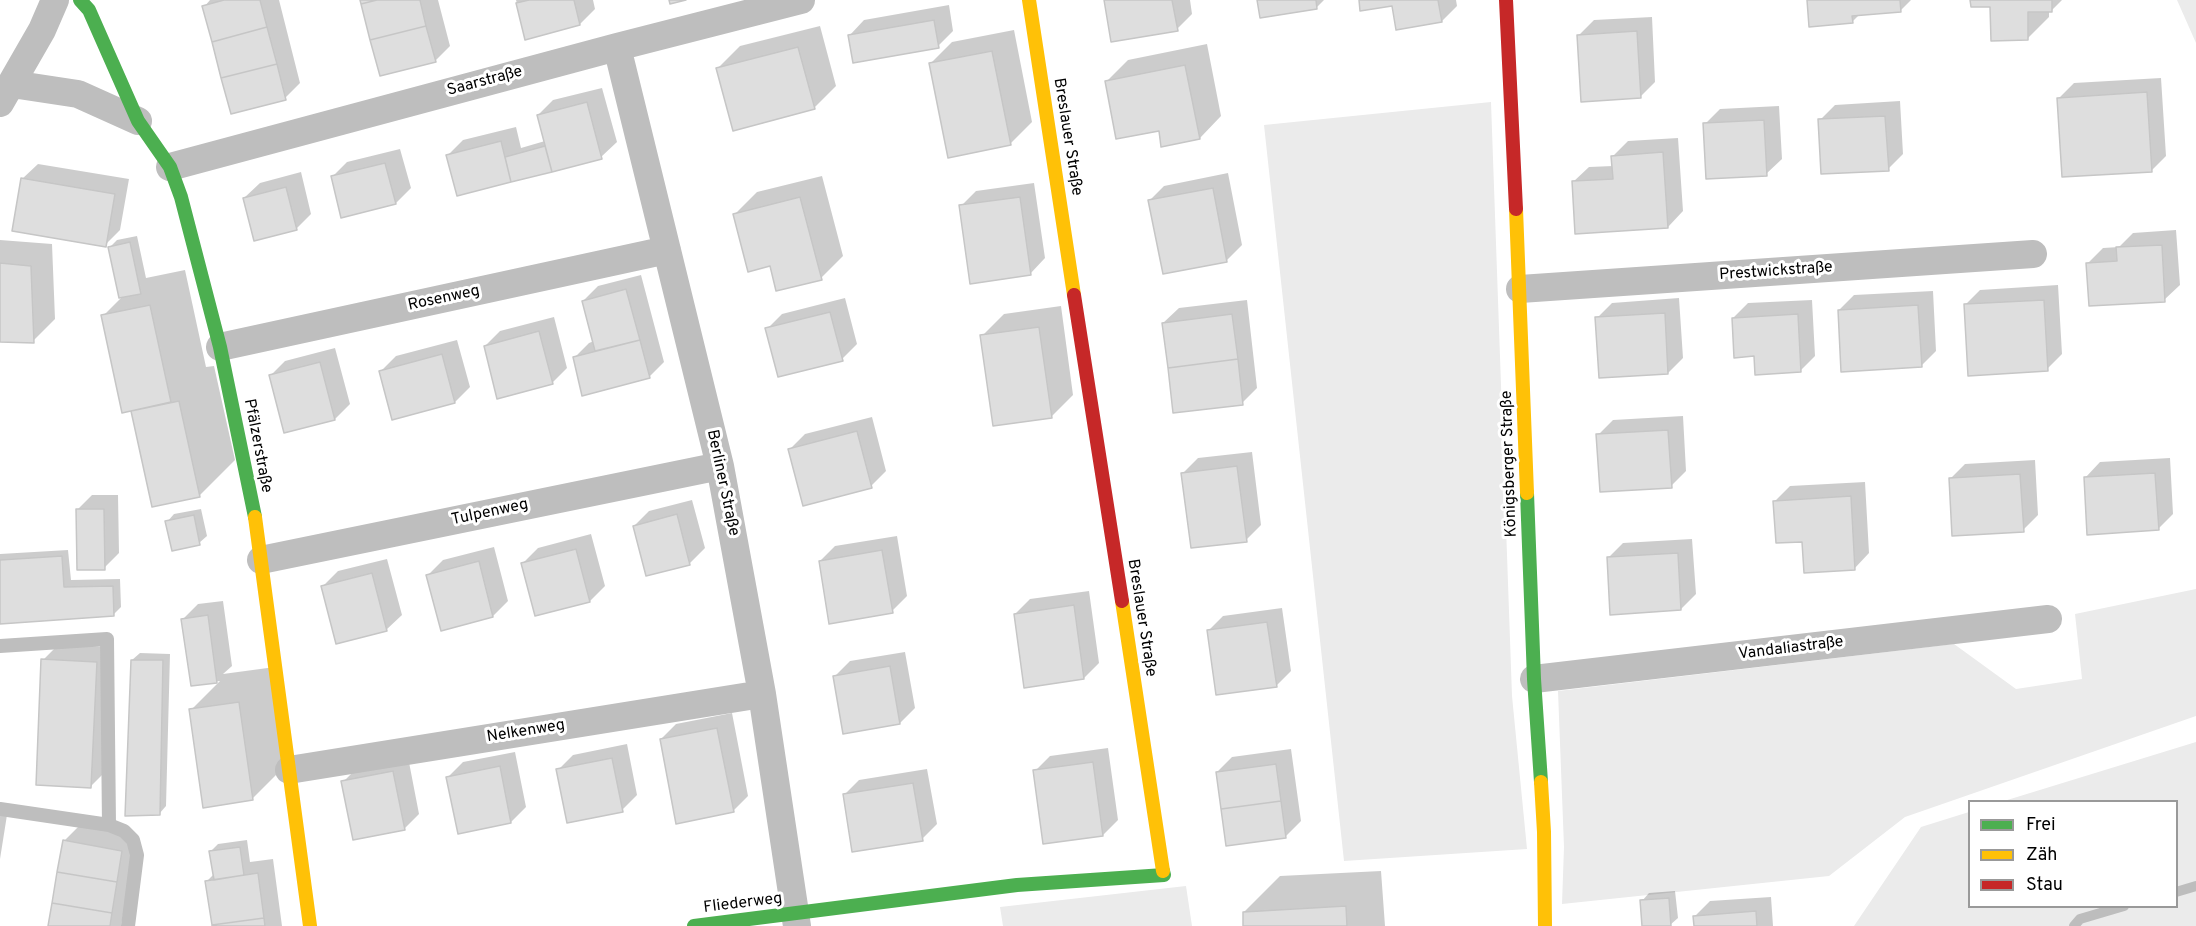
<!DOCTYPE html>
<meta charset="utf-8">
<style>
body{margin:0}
#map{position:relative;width:2196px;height:926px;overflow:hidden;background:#fff;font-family:Overpass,sans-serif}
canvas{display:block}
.legend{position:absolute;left:1968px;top:800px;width:210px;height:108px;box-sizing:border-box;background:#fff;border:2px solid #999;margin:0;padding:8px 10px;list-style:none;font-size:18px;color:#000}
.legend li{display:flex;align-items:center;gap:12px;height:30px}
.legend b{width:30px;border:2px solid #999}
</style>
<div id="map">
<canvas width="2196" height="926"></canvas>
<ul class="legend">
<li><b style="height:8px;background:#4caf50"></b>Frei</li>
<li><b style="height:8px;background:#ffc107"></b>Zäh</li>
<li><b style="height:8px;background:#c62828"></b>Stau</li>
</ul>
</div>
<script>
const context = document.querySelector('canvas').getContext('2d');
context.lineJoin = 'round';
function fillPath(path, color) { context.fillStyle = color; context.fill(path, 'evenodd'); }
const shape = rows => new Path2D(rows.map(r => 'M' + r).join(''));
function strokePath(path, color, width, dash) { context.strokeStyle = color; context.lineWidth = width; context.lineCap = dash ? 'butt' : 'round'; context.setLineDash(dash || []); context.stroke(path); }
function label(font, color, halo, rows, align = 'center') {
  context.font = font + ' Overpass,sans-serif'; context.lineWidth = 6; context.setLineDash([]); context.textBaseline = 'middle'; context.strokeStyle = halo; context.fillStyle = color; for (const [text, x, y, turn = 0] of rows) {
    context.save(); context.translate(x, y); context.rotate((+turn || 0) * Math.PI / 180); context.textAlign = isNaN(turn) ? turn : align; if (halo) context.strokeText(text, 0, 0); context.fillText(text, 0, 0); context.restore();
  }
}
fillPath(shape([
 [2178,0,2196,0,2196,43,2177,0],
 [1491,102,1512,696,1527,849,1344,861,1264,125],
 [2196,589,2196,716,1905,817,1829,876,1562,904,1564,847,1558,691,1954,644,2016,689,2082,679,2075,614],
 [2196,742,2196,926,1854,926,1921,827,1969,812,1970,906,2176,906,2176,802,2004,801],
 [1186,886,1192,926,1003,926,1000,907]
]), '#ebebeb');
fillPath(shape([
 [210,0,279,0,300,83,285,98,204,7],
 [361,0,438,0,450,46,435,61],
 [516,0,593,0,595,9,580,24,526,38],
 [1106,0,1190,0,1192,14,1177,29],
 [1259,0,1324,0,1317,7],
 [1360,0,1456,0,1457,6,1442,21,1393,4],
 [1808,0,1911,0,1900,11,1860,14,1852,22],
 [1972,0,2062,0,2052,10,2049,10,2049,17,2027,39,1991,5],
 [949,5,953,31,938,46,849,36,864,20],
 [1652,17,1655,82,1640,97,1579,35,1594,20],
 [820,26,836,86,814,108,718,68,740,46],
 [1014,30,1032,122,1011,143,930,64,952,42],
 [1207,44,1221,116,1200,138,1160,129,1106,82,1128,60],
 [2161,78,2166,156,2151,171,2059,98,2074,83],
 [602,88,617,142,601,157,458,194,448,155,463,140,516,127,521,148,545,141,538,115,553,100],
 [1900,101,1903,154,1888,169,1820,120,1835,105],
 [1779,106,1782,159,1766,174,1705,124,1720,109],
 [1678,138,1683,211,1668,227,1573,182,1589,167,1613,166,1613,156,1628,141],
 [400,149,411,188,396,203,332,177,347,162],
 [38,164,129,179,120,230,105,245,22,179],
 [301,172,311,214,296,229,244,198,260,183],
 [1228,173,1242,245,1227,260,1164,272,1149,201,1164,186],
 [822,176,843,256,821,278,771,264,735,214,757,192],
 [1034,183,1045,258,1030,274,961,206,976,191],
 [2176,230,2180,285,2164,300,2088,263,2103,248,2119,247,2133,233],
 [137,236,146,278,185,270,206,367,214,366,235,460,199,496,153,506,132,409,103,316,121,298,110,247,117,240],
 [0,240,52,244,55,319,33,341,0,341],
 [641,275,664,362,649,377,574,358,589,343,594,341,583,301,598,286],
 [2058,285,2062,354,2047,369,1965,305,1980,290],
 [1933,291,1936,351,1921,366,1839,310,1854,295],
 [845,298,857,344,842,359,767,329,782,314],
 [1679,298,1683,358,1668,373,1597,318,1612,303],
 [1247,300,1257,388,1242,403,1163,323,1179,308],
 [1812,300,1815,356,1800,371,1755,355,1733,318,1748,303],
 [1061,306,1073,395,1051,417,982,336,1004,314],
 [554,317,567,368,552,383,485,346,500,331],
 [457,340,470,387,455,402,381,371,396,356],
 [335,348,350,404,335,419,270,376,285,361],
 [1683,416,1686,471,1671,486,1598,435,1613,420],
 [872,417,886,471,871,486,790,449,805,434],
 [1252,452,1261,525,1246,540,1183,473,1198,458],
 [2170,458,2173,514,2158,529,2085,478,2100,462],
 [2035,460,2038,515,2023,530,1950,479,1965,464],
 [1865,482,1869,553,1854,569,1803,540,1775,501,1790,486],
 [92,495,118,495,119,553,104,568,77,510],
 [692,500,705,548,690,563,647,575,634,526,649,511],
 [201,509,207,536,199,543,167,522,174,514],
 [591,534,605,586,590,601,523,563,538,548],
 [897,536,907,596,892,611,820,561,835,546],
 [1692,539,1696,594,1681,609,1608,558,1623,543],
 [494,547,508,601,493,616,428,575,443,560],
 [68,550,71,580,120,579,121,607,113,615,0,622,0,554],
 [387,559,402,615,386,630,323,586,338,571],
 [1089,591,1099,663,1084,678,1015,614,1030,599],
 [223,601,232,666,223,674,275,667,288,763,252,799,191,710,220,681,192,685,183,619,198,604],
 [1282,608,1291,671,1276,686,1208,631,1223,616],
 [58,645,111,647,106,771,91,786,43,660],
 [905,652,915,708,900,723,835,676,850,661],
 [140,653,170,654,166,806,159,814,132,660],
 [732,713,748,796,733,811,661,739,676,724],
 [627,744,637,795,622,810,558,770,573,755],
 [1108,748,1118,820,1103,835,1035,771,1050,756],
 [1291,749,1301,821,1286,836,1217,772,1232,757],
 [515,752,526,807,511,822,459,832,448,777,463,762],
 [408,757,419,814,404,829,343,782,358,767],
 [927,769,937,824,922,839,844,795,859,780],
 [0,814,7,815,0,859],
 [79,826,137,836,121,926,49,926,64,841],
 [247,840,250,862,273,859,282,926,213,926,207,881,214,874,211,851,218,844],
 [1381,871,1385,926,1245,926,1244,912,1280,876],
 [1675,891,1678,918,1670,925,1644,926,1642,901,1649,893],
 [1771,897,1773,926,1695,926,1695,916,1710,901]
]), '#0003');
strokePath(shape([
 [2176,892,2196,886],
 [2074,926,2080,919,2124,906]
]), '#bdbdbd', 10);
const building = shape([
 [224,0,260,0,267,27,212,42,202,6,224,0],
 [360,0,377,0,361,4,360,0],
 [377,0,420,0,426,26,370,40,361,4,377,0],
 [529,0,574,0,580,25,525,40,516,3,529,0],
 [669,0,686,0,670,4,669,0],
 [1104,0,1172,0,1178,31,1111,42,1104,0],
 [1257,0,1316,0,1317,9,1260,18,1257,0],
 [1359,0,1438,0,1442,22,1396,30,1392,6,1360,11,1359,0],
 [1807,0,1900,0,1901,12,1852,16,1853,23,1809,27,1807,0],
 [1970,0,2052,0,2052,12,2028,12,2028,40,1991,41,1990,7,1971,7,1970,0],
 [934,20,939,48,853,63,848,35,934,20],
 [426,26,436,62,380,76,370,40,426,26],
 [267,27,277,64,221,78,212,42,267,27],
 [1637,31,1641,98,1581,102,1577,35,1637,31],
 [798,47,815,109,733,131,716,68,798,47],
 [992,51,1011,145,948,158,929,63,992,51],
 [277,64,286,100,231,114,221,78,277,64],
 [1185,65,1200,139,1161,147,1159,131,1116,139,1105,81,1185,65],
 [2147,92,2152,172,2062,177,2057,98,2147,92],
 [587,102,602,159,552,172,537,115,587,102],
 [1885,116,1889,171,1821,174,1818,119,1885,116],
 [1764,120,1767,176,1706,179,1703,123,1764,120],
 [501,141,511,182,457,196,446,155,501,141],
 [545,146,552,172,511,182,505,157,545,146],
 [1663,152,1668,228,1575,234,1572,181,1613,179,1611,156,1663,152],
 [385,163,396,204,341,218,331,176,385,163],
 [21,178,115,194,106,247,12,231,21,178],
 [286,187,297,230,254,241,243,198,286,187],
 [1213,188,1227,262,1163,274,1148,200,1213,188],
 [800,197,822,280,776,291,770,266,748,272,733,214,800,197],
 [1020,197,1031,275,970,284,959,205,1020,197],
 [130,242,141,294,119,298,108,247,130,242],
 [2162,245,2165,302,2089,306,2086,263,2117,261,2116,247,2162,245],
 [0,263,31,266,34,343,0,342,0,263],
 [626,289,640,340,595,351,582,301,626,289],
 [2044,300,2048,371,1968,376,1964,304,2044,300],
 [150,305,171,402,122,413,101,315,150,305],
 [1918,305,1922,367,1841,372,1838,310,1918,305],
 [830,312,843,361,778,377,765,328,830,312],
 [1665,313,1668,374,1599,378,1595,317,1665,313],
 [1232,314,1238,359,1168,368,1162,323,1232,314],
 [1798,314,1801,372,1755,375,1754,356,1734,358,1732,318,1798,314],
 [1039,327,1052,418,993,426,980,335,1039,327],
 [539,331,553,384,497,399,484,346,539,331],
 [640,340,650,378,582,396,573,357,640,340],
 [442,354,455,403,392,420,379,371,442,354],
 [1238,359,1243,405,1173,413,1168,368,1238,359],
 [320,362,335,420,284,433,269,375,320,362],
 [179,401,200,497,152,507,131,411,179,401],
 [1668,430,1672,488,1600,492,1596,434,1668,430],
 [857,431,872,488,803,506,788,449,857,431],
 [1237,466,1247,542,1191,548,1181,473,1237,466],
 [2155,473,2159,530,2087,535,2084,477,2155,473],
 [2020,474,2024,532,1952,536,1949,478,2020,474],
 [1851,496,1855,570,1804,573,1802,542,1776,543,1773,501,1851,496],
 [76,509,104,509,105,570,77,570,76,509],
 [677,514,690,565,646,576,633,526,677,514],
 [194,515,200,545,172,551,165,521,194,515],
 [576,549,590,602,535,616,521,563,576,549],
 [882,550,893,613,829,624,819,561,882,550],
 [1678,553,1681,610,1610,615,1607,557,1678,553],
 [62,556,64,587,113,586,114,616,0,624,0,560,62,556],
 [479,561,493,617,441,631,426,575,479,561],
 [372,573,387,631,336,644,321,586,372,573],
 [1074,605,1084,679,1024,688,1014,614,1074,605],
 [208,615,217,683,191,686,181,619,208,615],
 [1267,622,1277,687,1216,695,1207,630,1267,622],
 [41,659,97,662,91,788,36,785,41,659],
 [131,660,163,660,160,815,125,816,131,660],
 [890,666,900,724,843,734,833,676,890,666],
 [239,702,253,800,203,808,189,709,239,702],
 [717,728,734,812,676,824,660,739,717,728],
 [612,758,623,812,567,823,556,769,612,758],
 [1093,762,1103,836,1043,844,1033,770,1093,762],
 [1276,764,1281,801,1221,809,1216,772,1276,764],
 [500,766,511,823,458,834,446,777,500,766],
 [393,771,405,830,353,840,341,781,393,771],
 [913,783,923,841,852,852,843,794,913,783],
 [1281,801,1286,838,1226,846,1221,809,1281,801],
 [63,840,122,851,117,882,57,872,63,840],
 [240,847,244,875,214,880,209,851,240,847],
 [57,872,117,882,112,913,52,903,57,872],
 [258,873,264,918,212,925,205,881,258,873],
 [1669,898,1671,926,1642,926,1640,900,1669,898],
 [52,903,112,913,110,926,48,926,52,903],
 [1346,906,1347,926,1243,926,1243,912,1346,906],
 [1756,911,1757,926,1694,926,1693,916,1756,911],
 [264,918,265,926,212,926,212,925,264,918]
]);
fillPath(building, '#dedede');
strokePath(building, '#c6c6c6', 1.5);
strokePath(shape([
 [0,646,107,639,109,825],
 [0,809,109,825,124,831,133,840,137,855,128,926]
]), '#bebebe', 14);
strokePath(shape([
 [617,47,720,466,762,694,797,926],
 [12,84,78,94,138,121],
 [0,103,42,30,55,0],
 [170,167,617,47,801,0],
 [1520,289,2033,254],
 [220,347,667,250],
 [261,560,720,466],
 [1534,679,2048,619],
 [289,770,762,694]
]), '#bebebe', 28);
strokePath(shape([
 [80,0,89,10,138,121,170,167,181,197,220,347,255,517],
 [1527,493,1534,679,1541,782],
 [694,926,1017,885,1164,875,1163,871]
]), '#4caf50', 14);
strokePath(shape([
 [1029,0,1074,295],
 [1516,209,1527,493],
 [255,517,310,926],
 [1122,601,1163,871],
 [1541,782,1544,832,1545,926]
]), '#ffc107', 14);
strokePath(shape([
 [1506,0,1516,209],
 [1074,295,1122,601]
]), '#c62828', 14);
label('16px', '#000', '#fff', [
 ["Saarstraße",485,82,-15],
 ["Breslauer Straße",1067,137,81],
 ["Prestwickstraße",1776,272,-4],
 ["Rosenweg",444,299,-12],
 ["Pfälzerstraße",257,446,79],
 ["Königsberger Straße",1510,464,-92],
 ["Berliner Straße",722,483,78],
 ["Tulpenweg",490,513,-12],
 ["Breslauer Straße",1141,618,81],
 ["Vandaliastraße",1791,649,-7],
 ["Nelkenweg",526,732,-9],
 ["Fliederweg",743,904,-7]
]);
</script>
